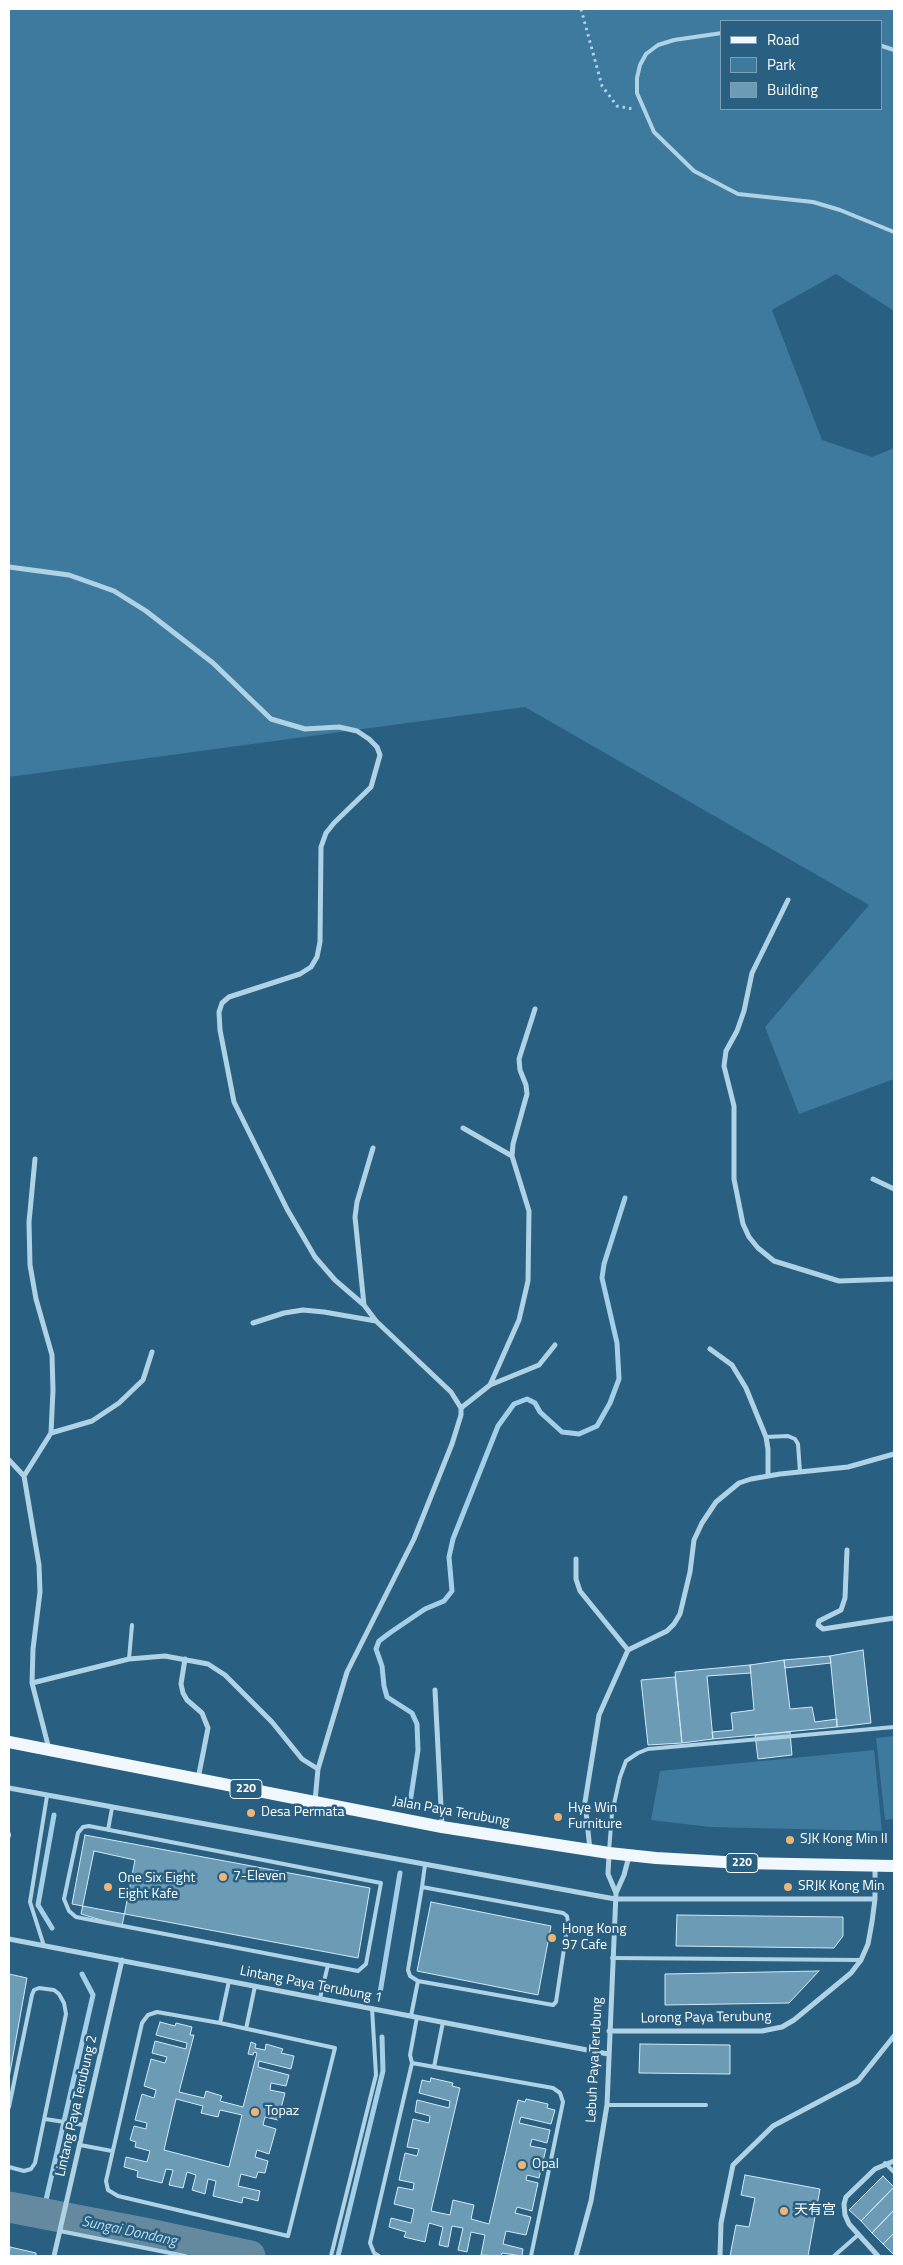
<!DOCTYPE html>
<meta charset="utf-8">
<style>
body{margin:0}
#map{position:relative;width:903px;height:2265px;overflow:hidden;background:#295f80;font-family:"Titillium Web",sans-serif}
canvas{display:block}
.frame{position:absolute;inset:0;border:10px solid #fff;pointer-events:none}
.legend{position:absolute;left:720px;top:20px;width:162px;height:90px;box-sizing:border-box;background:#295f80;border:1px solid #7f9fb3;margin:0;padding:6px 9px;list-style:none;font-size:15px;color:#fff}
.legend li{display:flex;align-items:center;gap:10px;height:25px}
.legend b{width:25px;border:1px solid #7f9fb3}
</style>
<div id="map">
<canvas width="903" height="2265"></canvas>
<div class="frame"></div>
<ul class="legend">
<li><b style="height:6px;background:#f1f8fd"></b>Road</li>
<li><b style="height:14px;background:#3d7a9d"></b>Park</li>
<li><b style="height:14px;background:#6c9bb6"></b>Building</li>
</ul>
</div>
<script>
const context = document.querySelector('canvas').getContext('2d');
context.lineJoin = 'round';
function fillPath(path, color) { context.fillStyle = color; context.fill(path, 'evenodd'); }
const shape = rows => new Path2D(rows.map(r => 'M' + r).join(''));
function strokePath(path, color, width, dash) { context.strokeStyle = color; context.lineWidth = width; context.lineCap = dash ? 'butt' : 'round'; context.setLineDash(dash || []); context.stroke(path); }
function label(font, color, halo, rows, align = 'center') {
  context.font = font + ' "Titillium Web","Noto Sans SC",sans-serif'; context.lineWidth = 5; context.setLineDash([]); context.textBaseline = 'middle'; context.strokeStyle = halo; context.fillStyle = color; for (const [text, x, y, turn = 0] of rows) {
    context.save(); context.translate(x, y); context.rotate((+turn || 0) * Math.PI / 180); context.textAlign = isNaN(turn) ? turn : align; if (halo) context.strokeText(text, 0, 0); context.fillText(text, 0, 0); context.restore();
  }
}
fillPath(shape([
 [9,9,894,9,894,311,836,274,772,310,822,440,872,457,894,448,894,1079,799,1114,765,1027,869,905,525,707,9,777],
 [722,21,882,21,882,109,722,109],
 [894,1736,894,1819,885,1820,876,1738],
 [874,1750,882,1831,710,1827,651,1820,660,1771]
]), '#3d7a9d');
strokePath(shape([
 [410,1803,418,1750,417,1724,412,1713,387,1697,384,1686,382,1666,376,1649,379,1641,391,1632,425,1609,444,1601,452,1591,449,1557,453,1539,498,1426,514,1404,527,1399,535,1403,540,1412,562,1432,579,1434,597,1426,610,1403,619,1379,617,1343,602,1278,604,1264,625,1198],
 [52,1928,38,1905,54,1815],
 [380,1993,400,1873],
 [43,2213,93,1995,82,1974],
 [338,2256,383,2071,382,2037]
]), '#a5cfe6', 5);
strokePath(shape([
 [9,2207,144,2233,250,2256]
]), '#658aa0', 31);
const building = shape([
 [863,1650,871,1723,837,1727,830,1656,863,1650],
 [830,1656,831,1663,785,1668,784,1660,830,1656],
 [784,1660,790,1709,812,1707,815,1722,837,1719,837,1727,713,1739,712,1732,733,1730,731,1713,754,1710,750,1665,784,1660],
 [750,1665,751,1673,707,1676,713,1739,682,1743,675,1672,750,1665],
 [675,1677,682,1743,648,1745,641,1680,675,1677],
 [790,1732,792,1755,758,1759,755,1735,790,1732],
 [85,1835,370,1888,358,1958,72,1904,85,1835],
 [94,1851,135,1860,122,1926,81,1914,94,1851],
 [431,1902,551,1926,538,1995,417,1971,431,1902],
 [677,1915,843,1917,843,1936,834,1948,676,1946,677,1915],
 [819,1971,789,2003,665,2005,665,1974,819,1971],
 [9,1974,27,1978,9,2078,9,1974],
 [160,2022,175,2026,176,2023,192,2027,190,2035,194,2035,179,2092,204,2098,206,2091,222,2096,220,2101,243,2107,257,2053,254,2052,253,2055,248,2054,251,2042,256,2044,255,2048,265,2050,266,2044,283,2049,281,2053,294,2056,291,2069,259,2061,258,2067,289,2075,286,2086,271,2083,270,2090,285,2093,278,2120,265,2117,263,2125,276,2129,269,2154,257,2150,255,2157,268,2161,265,2173,258,2172,256,2178,241,2174,238,2186,260,2191,258,2201,243,2197,242,2203,213,2196,216,2181,208,2179,205,2194,192,2190,196,2175,187,2172,183,2188,169,2185,173,2170,166,2169,162,2183,137,2177,138,2171,124,2167,126,2157,147,2162,150,2151,135,2147,136,2142,130,2140,134,2126,146,2129,147,2123,135,2120,142,2094,154,2098,156,2090,144,2086,151,2059,165,2063,167,2057,152,2053,155,2041,186,2049,187,2043,156,2035,160,2022],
 [176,2099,203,2106,201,2113,218,2117,220,2110,242,2115,229,2167,164,2150,176,2099],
 [640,2044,730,2045,730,2074,639,2073,640,2044],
 [431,2078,453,2083,452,2086,460,2088,431,2211,450,2215,453,2200,474,2205,471,2219,489,2224,518,2100,525,2102,526,2099,548,2104,547,2108,555,2110,551,2124,521,2117,519,2123,550,2130,547,2143,532,2139,530,2146,546,2149,539,2178,527,2175,526,2180,538,2183,532,2211,517,2207,515,2213,531,2217,526,2235,506,2231,503,2244,523,2249,522,2256,502,2253,501,2256,481,2255,485,2235,471,2232,467,2252,458,2250,463,2228,452,2226,448,2247,439,2245,443,2227,429,2223,425,2242,404,2237,406,2232,389,2227,391,2218,411,2223,414,2209,394,2204,398,2187,413,2190,414,2183,399,2180,405,2153,417,2156,419,2149,407,2147,413,2119,429,2123,430,2116,415,2112,417,2100,449,2108,450,2101,419,2093,422,2080,430,2082,431,2078],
 [745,2175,820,2189,808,2256,730,2256,736,2225,749,2227,755,2198,741,2195,745,2175],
 [883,2176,894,2187,861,2221,849,2210,883,2176],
 [894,2187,894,2210,872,2233,861,2221,894,2187],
 [894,2210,894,2233,883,2244,872,2233,894,2210],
 [894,2233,894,2255,883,2244,894,2233],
 [10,2247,36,2253,36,2256,9,2256,10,2247]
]);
fillPath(building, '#6c9bb6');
strokePath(building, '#d3e8f5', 1);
strokePath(shape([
 [581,9,602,86,617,106,633,109]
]), '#b0d2e5', 3, [2.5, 4]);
strokePath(shape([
 [722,33,674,40,658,45,646,54,640,65,637,78,637,93,654,132,694,171,738,194,813,202,840,210,894,232],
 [882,46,894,50],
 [766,1437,788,1436,795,1439,798,1444,800,1472],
 [129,1659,132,1625],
 [89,1826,381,1883,366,1964,358,1971,76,1917,69,1911,64,1899,78,1833,83,1827,89,1826],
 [108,1830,112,1808],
 [9,1834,9,1836],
 [609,1851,612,1813,620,1777,626,1761,638,1753,648,1749,894,1727],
 [422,1887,425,1865],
 [44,1946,30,1902,47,1796],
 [612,1958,861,1960],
 [320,1998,328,1965],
 [157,2012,220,2023,335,2048,288,2236,118,2196,108,2190,106,2181,142,2023,148,2015,157,2012],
 [411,2016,418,1981,553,2005,556,2002,568,1922,567,1916,563,1913,422,1887,408,1970,410,1976,418,1981],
 [220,2023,229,1981],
 [246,2029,255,1986],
 [412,2063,553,2088,560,2093,563,2102,531,2256],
 [434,2067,443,2022],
 [607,2105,706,2105],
 [9,2107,32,1995,34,1990,39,1988,54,1990,59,1994,64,2003,66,2014,35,2163,31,2169,24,2171,9,2167],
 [45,2119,84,2125],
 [80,2145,112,2151],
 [885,2163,894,2172],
 [60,2231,185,2256],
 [331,2256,376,2075,372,2008],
 [379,2256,374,2253,370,2243,412,2063,410,2055,417,2017],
 [834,2256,858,2235]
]), '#b0d2e5', 4);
strokePath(shape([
 [9,567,69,575,114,591,146,611,213,663,271,719,305,729,339,727,357,731,369,739,377,747,380,755,371,787,334,823,326,833,321,847,320,942,317,957,311,967,300,974,229,997,222,1003,219,1012,220,1030,234,1102,287,1209,315,1257,335,1280,364,1305,376,1321,451,1392,461,1408,461,1415,452,1444,414,1539,347,1672,318,1769,315,1801],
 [788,900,752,973,744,1011,737,1031,726,1051,724,1066,734,1106,734,1179,743,1224,749,1237,758,1248,774,1261,839,1281,894,1279],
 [463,1128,512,1156],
 [35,1159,29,1222,30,1265,36,1299,52,1355,53,1390,51,1433,24,1476,39,1565,40,1592,33,1649,32,1683,49,1749],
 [873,1179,894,1189],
 [364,1305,355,1217,357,1202,373,1148],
 [253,1323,284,1313,303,1310,324,1312,376,1321],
 [710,1349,732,1365,746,1388,766,1437,768,1449,768,1475],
 [490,1385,519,1320,528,1281,529,1211,512,1156,513,1144,527,1094,526,1085,520,1070,519,1059,535,1009],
 [461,1408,490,1385,539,1365,555,1345],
 [51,1433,92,1421,119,1403,143,1380,152,1352],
 [9,1460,24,1476],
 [847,1550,845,1598,841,1610,819,1621,818,1625,823,1629,894,1618],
 [576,1559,576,1579,580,1591,628,1650],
 [185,1659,181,1684,183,1693,187,1700,202,1713,208,1728,198,1779],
 [32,1683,129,1659,165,1656,208,1664,225,1675,272,1722,302,1759,318,1769],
 [435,1690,442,1826],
 [9,1788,615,1899,875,1899],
 [590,1850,585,1802,599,1715,628,1650,667,1631,674,1624,680,1614,690,1572,694,1540,702,1523,716,1502,739,1483,751,1479,780,1474,848,1467,894,1454],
 [609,1855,608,1874,616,1893],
 [9,1939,608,2054],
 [609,2031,762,2031,782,2027,794,2020,851,1973,861,1960,868,1944,872,1922,875,1899,875,1867],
 [54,2256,122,1960],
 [576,2256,591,2201,607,2105,616,1893,624,1875,629,1856],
 [720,2256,721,2223,733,2165,773,2126,858,2081,894,2036],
 [878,2256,849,2224,845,2215,844,2204,846,2197,875,2169,894,2161]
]), '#b0d2e5', 5);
strokePath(shape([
 [9,1742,442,1827,609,1853,656,1858,742,1863,894,1866]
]), '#f1f8fd', 12);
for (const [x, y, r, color] of [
 [251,1813,5,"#edb577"],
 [558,1817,5,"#edb577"],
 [790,1840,5,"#edb577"],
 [223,1877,5,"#edb577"],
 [108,1887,5,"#edb577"],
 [788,1887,5,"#edb577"],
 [552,1938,5,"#edb577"],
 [255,2112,5,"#edb577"],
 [522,2165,5,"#edb577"],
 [784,2211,5,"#edb577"]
]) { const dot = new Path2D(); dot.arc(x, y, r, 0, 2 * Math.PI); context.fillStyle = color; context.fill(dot); strokePath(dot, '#295f80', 2); }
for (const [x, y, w] of [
 [246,1789,32],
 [742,1863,32]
]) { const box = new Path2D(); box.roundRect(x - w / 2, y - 9.5, w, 19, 4); context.fillStyle = '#295f80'; context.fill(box); strokePath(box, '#fff', 1); }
label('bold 12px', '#fff', null, [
 ["220",246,1789],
 ["220",742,1863]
]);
label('14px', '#fff', '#295f80', [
 ["Hye Win",568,1809],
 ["Furniture",568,1825],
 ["Desa Permata",261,1813],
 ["SJK Kong Min II",800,1840],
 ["7-Eleven",233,1877],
 ["One Six Eight",118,1879],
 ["Eight Kafe",118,1895],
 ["SRJK Kong Min",798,1887],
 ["Hong Kong",562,1930],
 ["97 Cafe",562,1946],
 ["Topaz",265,2112],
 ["Opal",532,2165],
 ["天有宫",794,2211]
], 'left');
label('14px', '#fff', '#295f80', [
 ["Jalan Paya Terubung",451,1812,10],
 ["Lintang Paya Terubung 1",311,1985,11],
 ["Lorong Paya Terubung",706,2018,-1],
 ["Lebuh Paya Terubung",595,2060,-87],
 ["Lintang Paya Terubung 2",77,2106,-77]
]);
label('italic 15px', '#bcdbed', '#295f80', [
 ["Sungai Dondang",129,2232,12]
]);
</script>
